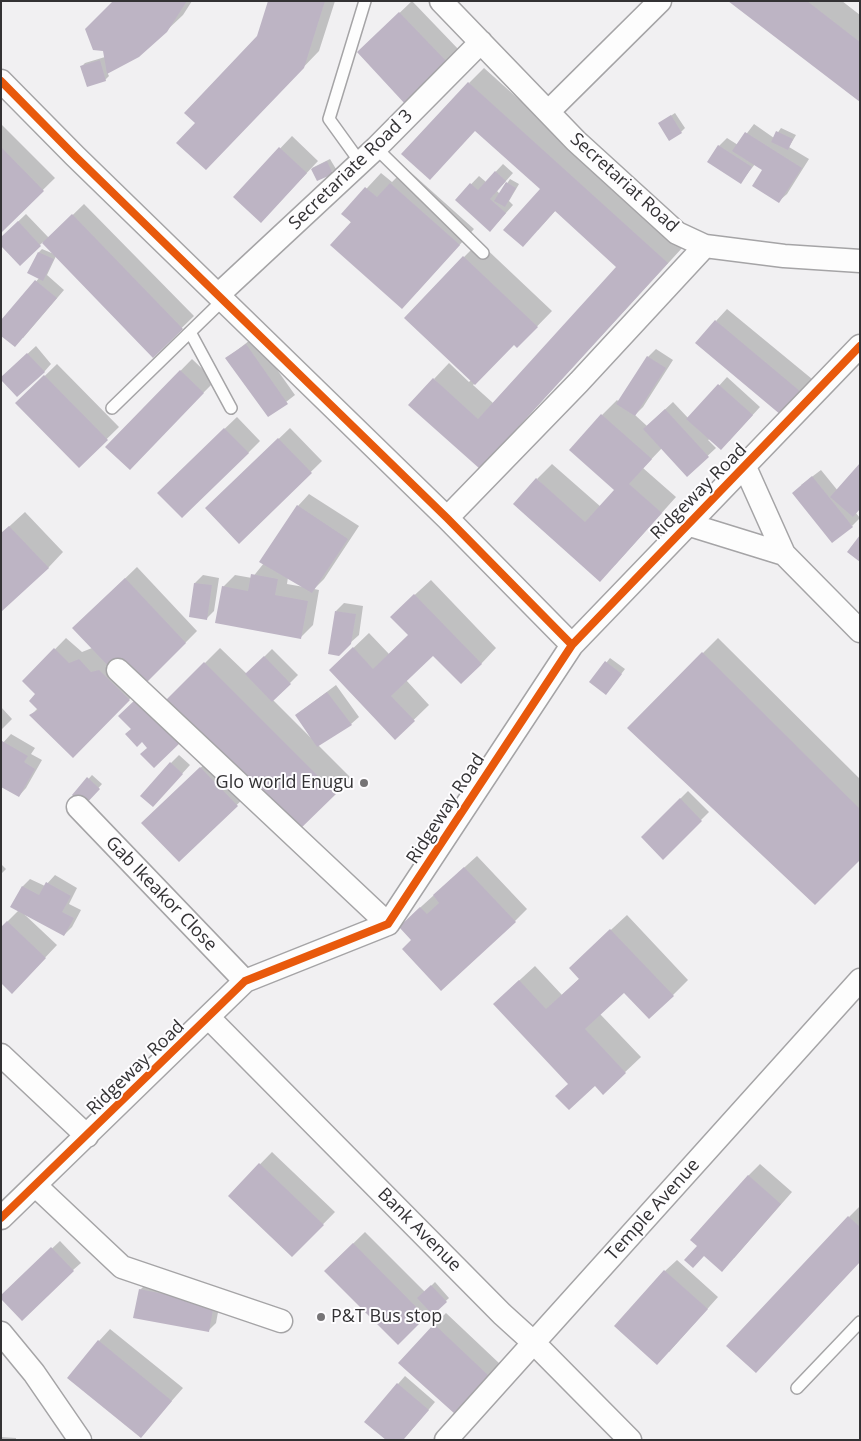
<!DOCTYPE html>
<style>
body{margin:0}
#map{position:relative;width:861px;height:1441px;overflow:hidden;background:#f1f0f2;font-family:"Open Sans",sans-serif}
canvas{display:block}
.frame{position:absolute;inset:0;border:2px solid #333234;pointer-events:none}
</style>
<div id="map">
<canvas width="861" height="1441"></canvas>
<div class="frame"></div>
</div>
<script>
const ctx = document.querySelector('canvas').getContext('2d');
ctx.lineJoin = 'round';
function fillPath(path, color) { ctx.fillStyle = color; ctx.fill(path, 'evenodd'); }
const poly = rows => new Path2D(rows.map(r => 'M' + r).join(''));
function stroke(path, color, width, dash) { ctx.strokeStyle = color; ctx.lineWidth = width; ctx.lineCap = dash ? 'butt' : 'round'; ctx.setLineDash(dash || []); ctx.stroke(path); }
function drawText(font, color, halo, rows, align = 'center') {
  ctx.font = font + ' "Open Sans",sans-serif'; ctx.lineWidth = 4; ctx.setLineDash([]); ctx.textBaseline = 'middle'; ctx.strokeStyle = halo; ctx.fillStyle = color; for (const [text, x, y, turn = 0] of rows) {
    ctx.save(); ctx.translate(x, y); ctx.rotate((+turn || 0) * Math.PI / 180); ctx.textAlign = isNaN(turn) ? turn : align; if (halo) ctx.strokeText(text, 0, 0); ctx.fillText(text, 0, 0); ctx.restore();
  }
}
const shadow = poly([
 [114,1,192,1,183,15,166,31,107,72,109,76,105,80,82,66,85,63,105,57],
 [269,1,335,1,319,51,221,153,197,123,258,37],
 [412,1,460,51,448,63,370,41],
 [730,1,842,1,860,15,860,100],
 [484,68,683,247,495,452,434,379,449,363,469,382,471,380,464,257,479,242,552,311,517,347,514,344,473,385,493,403,618,267,556,210,538,230,541,189,469,83],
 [675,113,685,128,681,132,660,123],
 [1,124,55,178,1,231],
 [754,124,774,138,781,128,796,135,789,147,809,159,787,194,779,201,764,170,755,164,741,182,719,146,727,138,738,145],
 [292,136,318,161,272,210,234,197],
 [330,159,336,169,318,180,312,168],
 [503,164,513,173,497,191,500,194,510,179,519,184,509,201,513,205,498,222,456,200,479,176,486,182],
 [406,168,474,229,417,292,343,214,381,173,392,182],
 [84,204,194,316,153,356,56,256,47,275,64,290,23,338,1,322,40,277,39,252,42,249,54,254,43,242,20,264,1,238,26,214,49,238],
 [727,309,812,379,793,402,716,321],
 [254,337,295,395,268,416,227,358],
 [36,346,51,364,44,372,9,371],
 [656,349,673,360,643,407,635,415,647,426,673,402,689,419,727,377,760,407,729,441,710,439,708,440,716,448,687,475,662,448,643,468,676,497,615,565,537,479,552,464,601,507,616,490,602,415,617,400,619,402,648,357],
 [192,359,215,381,129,468,106,447],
 [57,364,119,427,79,466,17,403],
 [237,417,260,441,248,453,170,481],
 [290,428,322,461,239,542,218,497],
 [821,470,860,518,852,526,801,485],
 [309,494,359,526,324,579,314,589,319,590,313,625,301,637,223,587,235,575,252,578,264,563,298,506],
 [288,577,304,587,287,584],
 [25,512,63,552,48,568,1,534],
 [137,567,197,631,73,756,31,715,38,708,37,694,24,681,66,638,82,652,92,648,85,617],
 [203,575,219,578,214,611,206,619,195,583],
 [431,580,496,648,481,664,434,654,406,680,429,705,395,738,346,655,369,633,389,654,409,635,407,602],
 [344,603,363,606,359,635,350,643,336,611],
 [718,638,860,779,860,859,628,728],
 [220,648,247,674,272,649,298,675,273,700,311,738,296,715,336,685,359,717,351,724,318,745,350,777,297,830,168,700],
 [610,658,625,669,609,690,591,682],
 [1,707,12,719,1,730],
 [11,734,35,748,31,754,42,760,26,788,19,796,1,785,1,745],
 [179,755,190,765,160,798,171,763],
 [213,756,249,793,179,861,154,812],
 [92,775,102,784,84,804,74,795],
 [688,791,709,812,663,858,642,837],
 [477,856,527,909,515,921,412,915],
 [1,864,6,869,1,874],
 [55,875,77,888,69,904,81,910,72,927,64,935,24,914,57,945,24,980,1,928,19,910,23,886,30,879,45,886],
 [627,915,688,980,673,995,624,991,600,1014,641,1057,603,1093,595,1084,570,1083,510,989,535,966,562,995,580,978,586,953],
 [272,1152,335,1212,292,1256,229,1196],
 [760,1164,792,1192,734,1258,698,1246,748,1176],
 [860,1206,860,1261,849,1217],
 [365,1232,425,1292,435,1282,449,1298,433,1313,430,1311,398,1343,325,1271],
 [60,1241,81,1263,73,1270,9,1289],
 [677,1260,718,1297,669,1352,665,1271],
 [148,1282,221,1296,216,1323,208,1331,140,1290],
 [446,1313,500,1364,467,1400,434,1325],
 [110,1329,183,1388,140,1437,99,1341],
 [405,1376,435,1402,403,1440,398,1384],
 [1,1437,16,1438,16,1440,1,1440]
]);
const building = poly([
 [113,1,187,1,167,32,139,57,107,74,103,51,93,50,85,29],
 [268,1,325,1,304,68,206,170,176,143,195,123,184,113,257,36],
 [728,1,807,1,860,42,860,102],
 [399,12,449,64,406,105,357,52],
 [100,60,106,81,87,87,80,66],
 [468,82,668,263,480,469,408,405,433,378,478,419,616,267,555,211,523,247,503,230,540,189,475,131,430,180,401,154],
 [671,115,682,133,669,141,658,123],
 [776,131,793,139,788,150,771,142],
 [745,132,802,168,779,203,752,186,762,170,732,151],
 [718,145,752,167,741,184,707,162],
 [1,147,44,191,1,233],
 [279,147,307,173,261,223,233,197],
 [327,161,333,174,317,181,311,169],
 [495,171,506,181,490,199,506,213,490,232,455,200,470,183,478,190],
 [506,182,516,188,505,207,494,201],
 [390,183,460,245,402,309,330,245,351,222,341,214,365,187,377,197],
 [72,214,183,329,153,358,42,243],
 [18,221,41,246,20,266,1,246,1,237],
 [38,252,54,259,43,281,27,273],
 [463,256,538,327,517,348,514,345,475,385,404,318],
 [35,280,57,298,15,347,1,336,1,320],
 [715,320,801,392,781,415,695,343],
 [246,344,288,404,268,417,225,358],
 [27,353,45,372,17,397,1,380,1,377],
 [647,356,666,368,635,416,616,404],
 [180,370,204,393,130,470,105,447],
 [44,375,108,440,79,468,15,403],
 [718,384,753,415,721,450,686,419],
 [665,409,709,457,687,477,643,429],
 [601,414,652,459,629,484,662,513,600,582,513,504,536,478,585,522,614,490,569,450],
 [224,428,249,453,182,518,157,493],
 [278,438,312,473,239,544,205,508],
 [860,463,860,509,853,517,830,497],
 [812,476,853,527,832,543,792,493],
 [297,505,348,539,312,593,259,562],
 [9,526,49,568,1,612,1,533],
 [860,535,860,562,847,552],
 [251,574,278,579,275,595,308,601,301,639,215,623,222,586,248,591],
 [125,578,186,643,135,694,72,628],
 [194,583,212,585,207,620,189,617],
 [414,594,482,664,461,684,433,656,391,696,415,721,395,740,329,670,353,647,373,669,408,635,390,617],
 [335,611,356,614,351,644,339,656,328,654],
 [54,648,69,663,79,659,91,672,99,670,130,700,73,758,29,715,38,710,29,701,35,694,22,681],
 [702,652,860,809,860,860,815,905,627,728],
 [264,656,291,684,272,702,245,674],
 [605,661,622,674,606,695,589,682],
 [204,662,336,794,297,832,166,700],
 [327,692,352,725,317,747,295,715],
 [136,699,180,743,154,768,140,754,147,748,142,742,137,747,125,734,131,729,118,716],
 [2,741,28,756,24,762,35,769,19,797,1,787],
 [170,762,183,774,153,807,140,796],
 [200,767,238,806,179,862,141,823],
 [87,777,100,789,84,806,72,795],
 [680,798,702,821,663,860,641,837],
 [464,867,516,922,441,991,402,949,411,940,399,927,420,907,427,914,439,903,433,895],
 [46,882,71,896,62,912,74,918,64,936,10,907,22,886,39,895],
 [7,921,46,958,12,994,1,983,1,927],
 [610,929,674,996,649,1019,624,993,585,1029,626,1073,603,1095,595,1086,569,1110,555,1096,568,1084,493,1004,519,980,546,1009,579,979,569,968],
 [259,1163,324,1225,292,1257,228,1196],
 [748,1175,781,1204,722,1272,704,1256,693,1268,684,1260,697,1246,690,1240],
 [848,1216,860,1227,860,1262,756,1373,726,1346],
 [353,1243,426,1317,398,1345,324,1271],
 [51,1247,74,1271,22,1321,1,1299,1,1295],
 [664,1270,708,1309,657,1365,614,1326],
 [431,1285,447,1302,433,1315,417,1298],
 [139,1289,214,1304,209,1332,133,1318],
 [434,1324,489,1376,455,1414,398,1363],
 [98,1340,172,1401,141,1438,67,1378],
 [397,1383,429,1410,403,1440,386,1440,364,1422]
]);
const service = poly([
 [376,148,483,253],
 [360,162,329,119,365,1],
 [190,332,231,408],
 [112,408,223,300],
 [797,1388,860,1322]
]);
const minor = poly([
 [441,1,576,141,677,233,705,246,784,256,860,261],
 [1,81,75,156,447,518,572,645],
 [548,112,660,1],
 [218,295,376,148,481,42],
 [745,467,784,554,860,631],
 [447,518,579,382,705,246],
 [687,524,784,554],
 [118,670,388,924],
 [78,807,245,981],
 [209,1018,502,1314,534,1343,630,1440],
 [1,1055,87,1136],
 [36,1186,122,1267,281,1321],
 [1,1218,245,981,388,924,572,645,860,346],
 [1,1333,34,1373,80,1440],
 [446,1440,860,980]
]);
const cycleway = poly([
 [1,81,75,156,447,518,572,645],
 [1,1218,245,981,388,924,572,645,860,346]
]);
const markers = [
 [364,783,5,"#767476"],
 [321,1317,5,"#767476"]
];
const streetNames = [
 ["Secretariate Road 3",351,170,-44],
 ["Secretariat Road",624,183,42],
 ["Ridgeway Road",699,492,-45],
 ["Ridgeway Road",446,809,-57],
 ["Gab Ikeakor Close",161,894,46],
 ["Ridgeway Road",136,1068,-44],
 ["Temple Avenue",653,1210,-48],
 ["Bank Avenue",419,1230,45]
];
const poiNames = [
 ["Glo world Enugu",354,783],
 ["P&T Bus stop",331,1317,"left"]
];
fillPath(shadow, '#0003');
fillPath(building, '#bdb4c4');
stroke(service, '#a5a4a6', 14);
stroke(minor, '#a5a4a6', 25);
stroke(service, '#fdfdfd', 11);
stroke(minor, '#fdfdfd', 22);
stroke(cycleway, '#e8590c', 8);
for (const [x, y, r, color] of markers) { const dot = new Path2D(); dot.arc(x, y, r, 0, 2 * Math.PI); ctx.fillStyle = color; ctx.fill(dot); stroke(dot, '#fefdff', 2); }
drawText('18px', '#333234', '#fefdff', streetNames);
drawText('18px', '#333234', '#fefdff', poiNames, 'right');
</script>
